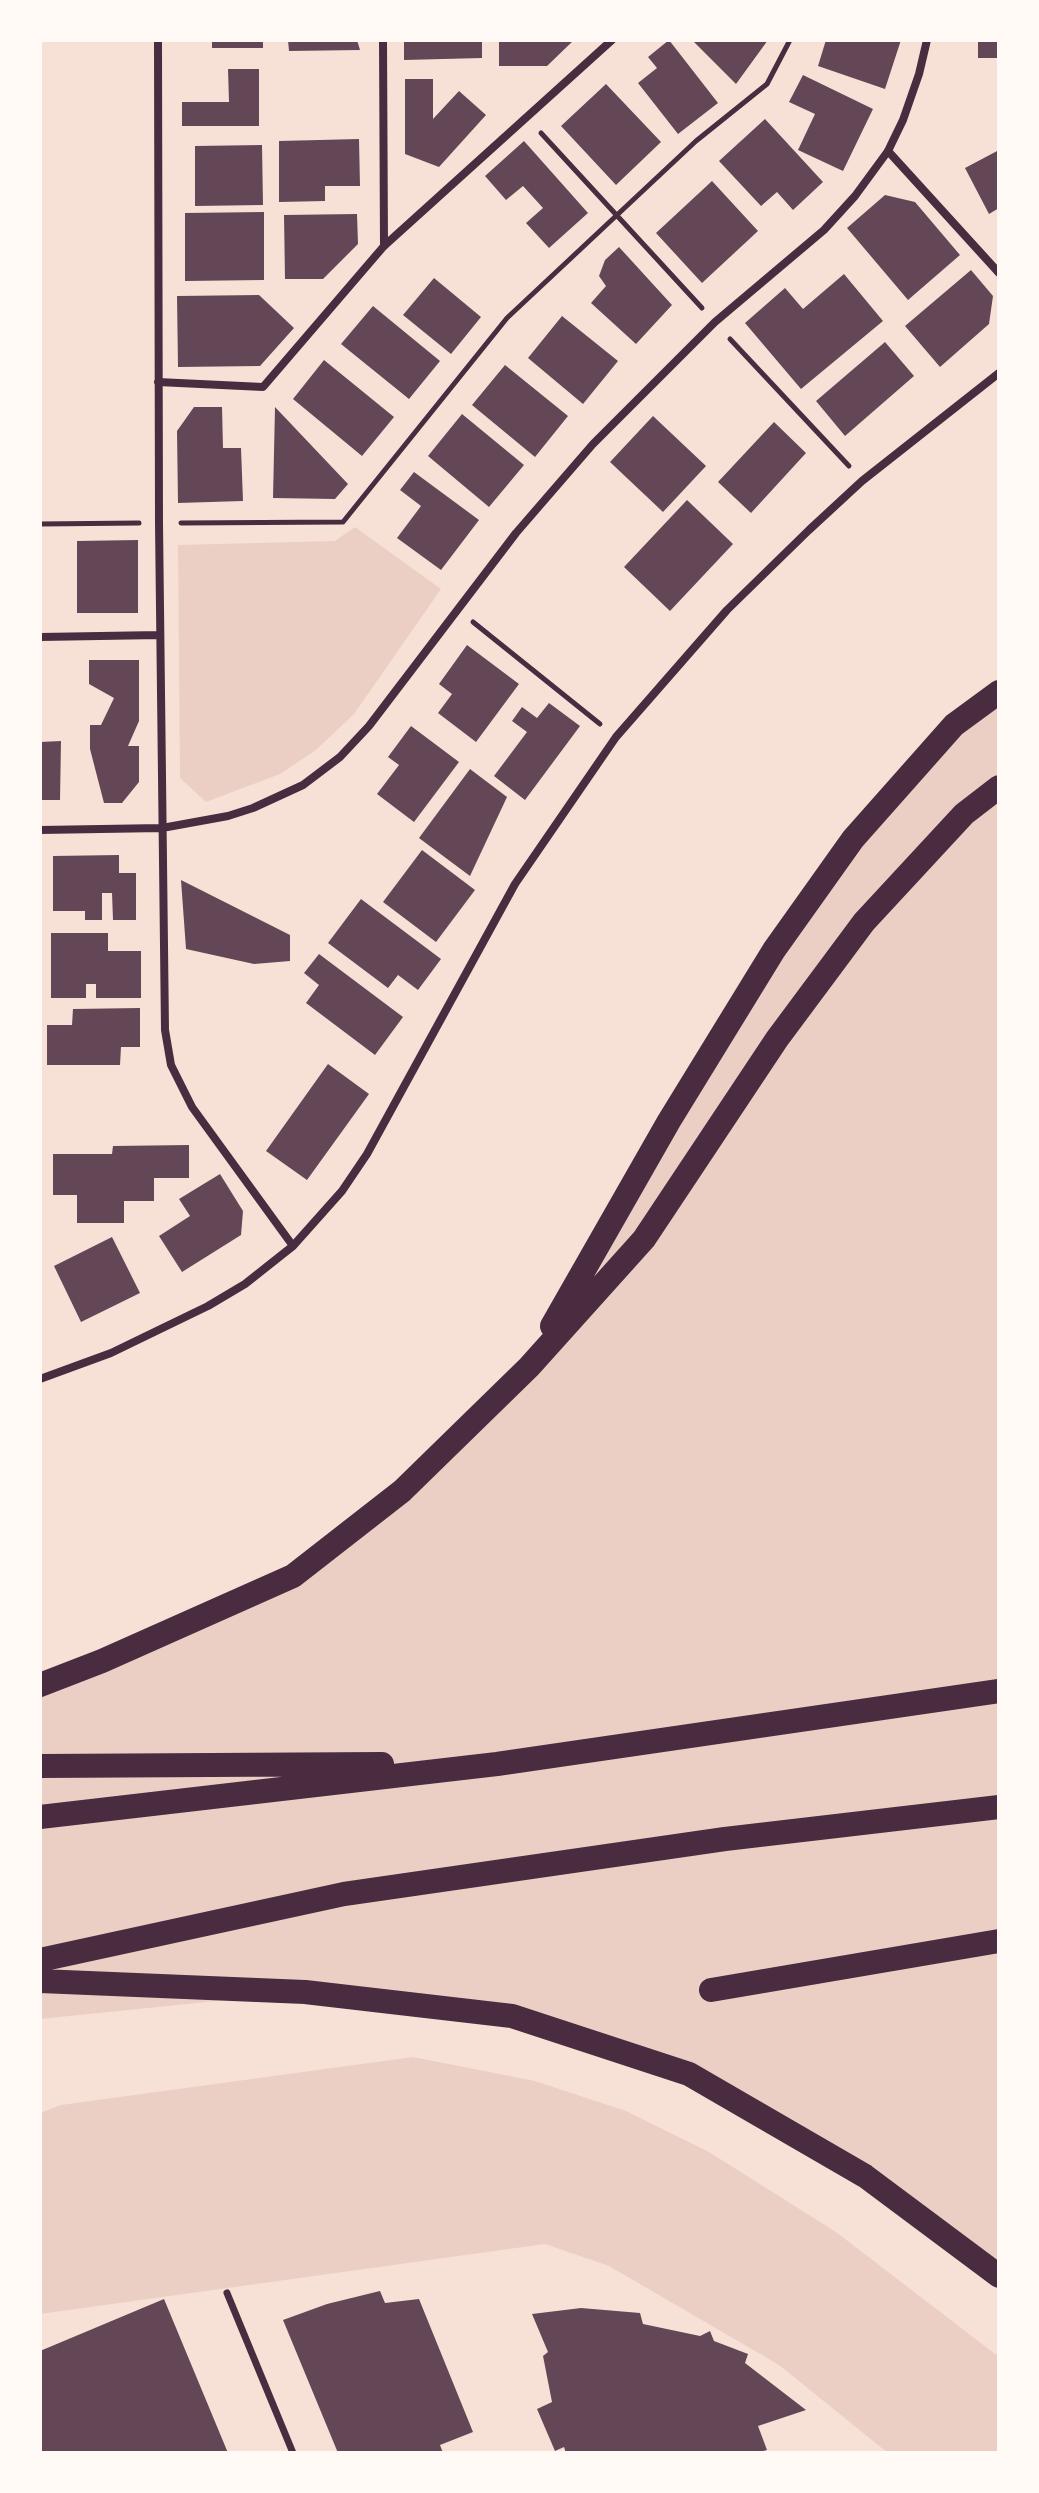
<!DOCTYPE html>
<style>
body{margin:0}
#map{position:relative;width:1039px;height:2493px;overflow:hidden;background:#f7e1d7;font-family:Overpass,sans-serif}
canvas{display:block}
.frame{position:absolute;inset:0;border:42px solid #fffaf5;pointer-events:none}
</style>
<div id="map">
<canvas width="1039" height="2493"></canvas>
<div class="frame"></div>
</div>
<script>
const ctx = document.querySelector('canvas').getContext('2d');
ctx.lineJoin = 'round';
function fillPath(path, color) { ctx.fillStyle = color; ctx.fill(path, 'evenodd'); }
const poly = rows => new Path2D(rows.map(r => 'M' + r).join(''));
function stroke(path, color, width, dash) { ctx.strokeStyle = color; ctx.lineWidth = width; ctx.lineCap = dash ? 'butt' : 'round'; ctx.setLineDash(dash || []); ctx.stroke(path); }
const green = poly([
 [355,527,441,589,354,714,316,750,280,774,206,802,180,778,178,545,335,541],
 [999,692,999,2277,689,2074,512,2016,305,1992,40,2019,40,1683,294,1576,529,1367,853,839],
 [413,2057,535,2081,626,2111,709,2152,836,2232,999,2357,999,2453,888,2453,779,2365,609,2266,545,2244,40,2314,40,2113,61,2105]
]);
const building = poly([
 [212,40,263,40,263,48,212,48],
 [288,40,357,40,360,50,289,51],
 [404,40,482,40,482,58,404,60],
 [499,40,574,40,547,66,499,66],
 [669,40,718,103,678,134,638,83,657,68,648,57],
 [692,40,768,40,736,84],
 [826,40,901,40,885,89,818,66],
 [978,40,999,40,999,58,978,58],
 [228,69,259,69,259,126,182,126,182,102,229,102],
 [803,75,873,109,843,171,798,150,815,114,789,102],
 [405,79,433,79,433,119,459,91,486,115,439,167,405,154],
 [606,84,661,142,616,185,561,126],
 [765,119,823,182,793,210,777,192,761,206,719,161],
 [359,139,360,186,325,186,325,201,279,202,279,141],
 [524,141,588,213,549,248,526,223,543,208,523,186,506,200,485,176],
 [262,145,263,205,195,206,195,146],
 [999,150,999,208,989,214,965,168],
 [712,181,758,231,702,283,656,233],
 [885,195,915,202,960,255,908,300,847,228],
 [264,212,264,280,185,281,185,213],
 [357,214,358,244,323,279,285,279,284,215],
 [619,247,672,305,636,344,591,303,606,286,599,276,605,260],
 [971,270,993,296,989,324,940,367,905,326],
 [844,274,883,321,801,389,745,323,785,288,803,309],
 [434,278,481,317,451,354,403,315],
 [259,295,294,328,260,366,178,367,177,296],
 [373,306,440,361,409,399,341,344],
 [562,316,618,361,583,404,528,358],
 [885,342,914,376,845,436,816,401],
 [324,360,394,417,362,456,293,399],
 [505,365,568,416,535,457,472,405],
 [194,407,222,407,223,448,241,448,243,501,178,503,177,431],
 [275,407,348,484,335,499,273,498],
 [462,414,524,465,489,507,428,456],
 [653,416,706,466,663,512,610,462],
 [774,422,806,453,751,513,718,482],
 [414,472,479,520,441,570,397,538,421,506,400,490],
 [687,500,733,544,670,611,624,567],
 [138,540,138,613,77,613,77,541],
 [467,645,519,684,476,742,438,713,452,694,439,684],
 [89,660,139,660,139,721,128,746,139,746,139,782,122,803,104,803,90,749,90,725,101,725,114,698,89,684],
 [549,703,580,726,525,800,494,776,527,732,512,721,522,707,537,718],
 [411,726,459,762,414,822,377,794,399,765,388,757],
 [61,741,60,800,40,800,40,742],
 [470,769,507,797,470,876,419,838],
 [422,850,475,890,436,942,383,902],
 [119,855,119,873,136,873,136,920,113,920,112,893,102,893,102,920,85,920,85,911,53,911,53,856],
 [181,880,290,935,290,961,254,964,186,949],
 [361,899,441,959,418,990,398,975,388,988,328,943],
 [51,933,108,933,108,951,141,951,141,998,96,998,96,984,86,984,86,998,51,998],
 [319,954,403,1017,375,1055,306,1003,319,985,304,973],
 [140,1008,140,1047,121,1047,120,1065,47,1065,47,1025,72,1025,73,1009],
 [328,1064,369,1094,307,1180,266,1151],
 [189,1145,189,1178,154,1178,154,1201,124,1201,124,1223,77,1223,77,1195,53,1195,53,1154,112,1154,113,1146],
 [220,1174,243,1211,241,1235,182,1272,159,1236,190,1216,179,1199],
 [112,1237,140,1293,81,1322,54,1266],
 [380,2291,385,2303,419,2299,473,2432,440,2445,443,2453,338,2453,283,2320,327,2304],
 [164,2299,228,2453,40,2453,40,2351],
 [581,2308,640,2313,643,2324,700,2336,710,2331,714,2341,748,2354,745,2363,806,2410,758,2426,767,2450,756,2453,566,2453,564,2447,555,2451,537,2409,552,2402,543,2356,548,2352,532,2314]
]);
const path = poly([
 [541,133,702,308],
 [730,339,849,466],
 [181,523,343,522,507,318,696,141,767,84,790,40],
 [40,524,139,523],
 [473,622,600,724]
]);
const pedestrian = poly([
 [227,2293,293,2453]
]);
const minor = poly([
 [158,40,159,523,165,1030,171,1065,192,1107,293,1246],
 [383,40,384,246],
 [888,151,999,273],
 [158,382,263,387,384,246,612,40],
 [40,637,160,635],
 [40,830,162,828,228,816,253,808,303,785,340,757,369,726,516,533,593,444,715,322,824,230,855,196,888,151,903,120,919,74,927,40],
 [40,1379,111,1353,208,1306,245,1284,293,1246,342,1191,367,1154,515,884,616,737,727,610,809,530,862,481,999,373]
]);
const motorway = poly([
 [552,1326,669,1121,774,950,853,839,954,725,999,692],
 [40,1685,102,1661,293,1576,402,1491,529,1367,644,1239,777,1039,864,922,964,814,999,787],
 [40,1766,382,1764],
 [40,1817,497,1764,999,1691],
 [40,1960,344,1894,725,1839,999,1807],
 [40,1981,305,1992,512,2016,689,2074,865,2176,999,2276],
 [711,1990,999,1941]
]);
fillPath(green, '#ebcfc5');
fillPath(building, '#644757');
stroke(path, '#4a2c40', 5);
stroke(pedestrian, '#4a2c40', 7);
stroke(minor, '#4a2c40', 8);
stroke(motorway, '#4a2c40', 24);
</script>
